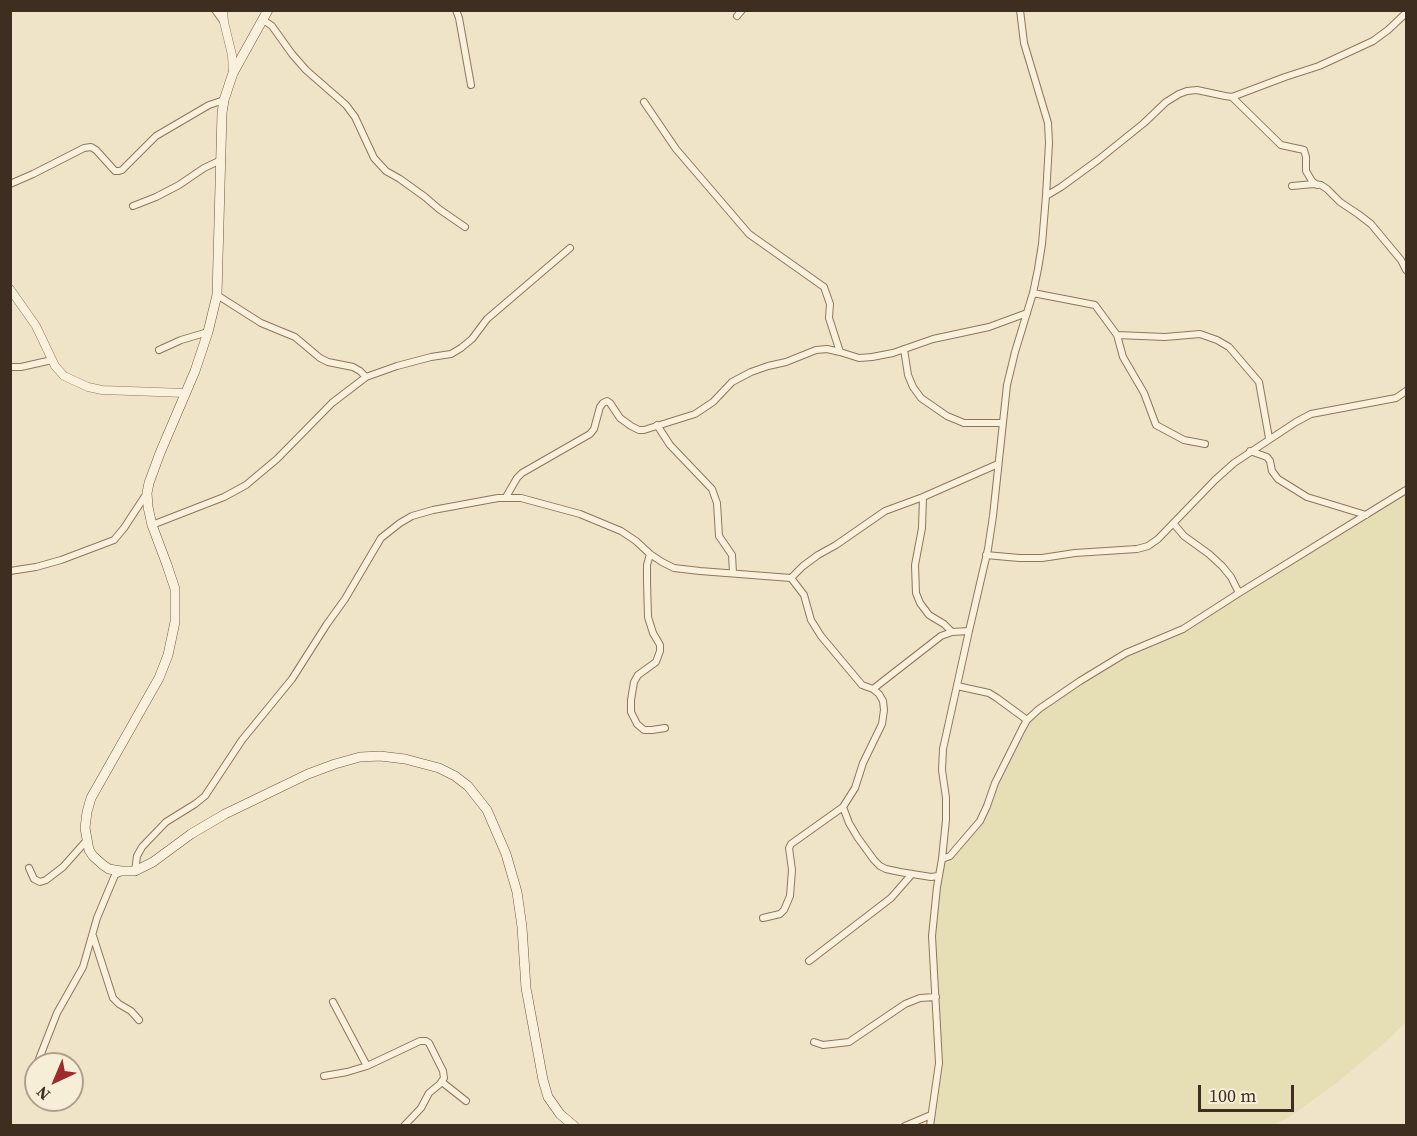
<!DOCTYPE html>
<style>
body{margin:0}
#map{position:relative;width:1417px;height:1136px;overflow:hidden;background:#f0e4c8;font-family:"Source Serif 4",serif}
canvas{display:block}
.frame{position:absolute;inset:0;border:12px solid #3d2e20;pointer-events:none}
.north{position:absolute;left:24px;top:1052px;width:60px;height:60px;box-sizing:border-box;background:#f7eed8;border:2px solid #ada18e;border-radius:50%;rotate:224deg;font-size:16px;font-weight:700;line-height:24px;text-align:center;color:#3d2e20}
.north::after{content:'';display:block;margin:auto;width:21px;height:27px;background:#9e2a2b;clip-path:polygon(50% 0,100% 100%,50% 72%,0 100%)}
.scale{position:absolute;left:1198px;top:1085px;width:96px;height:27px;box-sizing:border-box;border:3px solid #3d2e20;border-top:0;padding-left:8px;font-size:18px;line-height:21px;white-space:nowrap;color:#3d2e20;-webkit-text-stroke:4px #f7eed8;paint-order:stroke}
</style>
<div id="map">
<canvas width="1417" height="1136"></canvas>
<div class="frame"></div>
<div class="north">N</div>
<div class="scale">100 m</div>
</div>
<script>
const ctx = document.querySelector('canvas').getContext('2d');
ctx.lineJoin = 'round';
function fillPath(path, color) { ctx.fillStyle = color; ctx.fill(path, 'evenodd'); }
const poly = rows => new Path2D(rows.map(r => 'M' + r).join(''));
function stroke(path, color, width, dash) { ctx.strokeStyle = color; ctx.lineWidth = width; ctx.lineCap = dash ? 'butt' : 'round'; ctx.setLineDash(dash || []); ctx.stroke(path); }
const farmland = poly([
 [1406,490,1406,1022,1384,1043,1338,1082,1288,1118,1273,1125,931,1126,940,1069,934,937,943,861,972,835,1028,720,1067,689,1131,651,1183,629]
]);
const minor = poly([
 [215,10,223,21],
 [456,10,459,18,471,85],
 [737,16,742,10],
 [262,19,272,26,292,54,306,70,346,105,355,117,374,158,386,171,400,179,425,197,439,209,465,227],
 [1232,97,1281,145,1304,150,1306,157,1306,171,1312,181,1317,185],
 [644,102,676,149,749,234,824,287,830,304,829,318,840,352],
 [10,184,33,174,84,148,91,147,96,150,115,171,119,171,122,170,156,136,209,105,224,100],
 [1292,186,1314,184,1321,185,1327,189,1340,202,1358,214,1371,224,1401,260,1406,270],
 [1046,196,1061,187,1098,160,1144,123,1166,102,1179,94,1187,91,1197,90,1225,96,1232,97,1240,94,1285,77,1319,66,1373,41,1388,30,1406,13],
 [133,206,156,197,179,185,204,168,221,160],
 [1033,293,1095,305,1117,335,1123,357,1144,393,1156,425,1184,440,1205,444],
 [217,295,261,323,295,337,320,358,328,362,353,367,360,371,366,377,397,366,431,357,451,354,461,348,472,339,487,319,570,248],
 [1117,335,1165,337,1200,334,1217,340,1229,347,1259,382,1269,438],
 [904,349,908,375,913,387,921,398,947,416,964,423,1002,423],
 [159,350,181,340,208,332],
 [10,367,21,367,52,360],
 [657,425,670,445,712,489,717,503,719,536,732,555,733,573],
 [1250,451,1267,457,1270,461,1272,471,1278,479,1307,497,1366,515],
 [506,497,517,478,522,473,590,434,594,429,600,407,603,403,607,401,610,403,620,418,631,426,639,430,644,430,695,414,713,402,732,382,751,372,768,366,786,362,816,350,827,349,840,352,859,358,872,357,893,353,933,339,989,327,1027,313],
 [923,497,922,528,915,565,916,593,920,603,929,615,944,624,952,632],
 [1174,524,1184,536,1209,554,1222,566,1231,577,1239,593],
 [152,525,224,497,246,485,277,459,332,403,366,377],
 [650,554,647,565,647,581,648,617,653,633,660,645,660,651,656,662,638,675,634,682,631,700,631,712,637,724,644,730,652,730,665,728],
 [986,555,1019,558,1042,558,1075,553,1137,549,1148,546,1158,539,1215,480,1234,463,1296,422,1311,414,1396,398,1406,391],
 [10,571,36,567,61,560,114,540,124,528,147,493],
 [791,578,803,566,818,555,836,545,885,511,923,497,998,464],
 [957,686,989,693,997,698,1027,720],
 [843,807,849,823,858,838,874,860,880,866,886,869,900,872,931,877,938,876],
 [942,859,950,856,980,821,987,806,995,783,1022,729,1027,720,1039,709,1080,681,1126,653,1183,629,1239,593,1406,490],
 [29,868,34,879,40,882,46,880,63,867,87,840],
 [135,871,137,856,142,847,166,822,195,804,205,796,242,740,292,679,327,624,345,599,381,538,400,523,412,516,433,510,498,498,521,498,580,514,621,531,636,541,650,554,662,562,674,568,700,571,791,578,804,595,811,620,821,636,862,685,873,689,941,636,952,632,969,631,988,549,993,516,1007,385,1015,352,1033,293,1038,269,1042,244,1046,196,1049,143,1048,123,1024,43,1020,10],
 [763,918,780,914,784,910,790,896,792,870,789,848,791,844,843,807,855,788,863,763,882,724,884,710,883,701,879,694,873,689],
 [93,936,113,998,119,1004,131,1011,139,1020],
 [809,961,891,898,912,874],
 [333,1002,367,1066],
 [814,1042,823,1045,849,1042,905,1004,920,998,936,997],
 [37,1064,57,1013,83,967,97,918,115,875,121,872],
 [324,1076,347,1072,367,1066,420,1041,426,1041,429,1043,443,1071,444,1078,440,1084,429,1093,421,1108,404,1126],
 [442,1082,466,1101],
 [905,1126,931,1115],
 [930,1126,939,1063,932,936,937,887,942,859,946,820,946,798,942,770,943,749,969,631]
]);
const tertiary = poly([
 [223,10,224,22,232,55,233,73],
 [10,289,36,326,55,366,64,376,88,387,102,390,185,393]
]);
const secondary = poly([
 [268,10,233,73,224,100,222,113,217,295,208,332,195,371,160,453,149,483,147,493,148,507,152,525,167,565,175,589,175,622,168,655,159,678,91,798,87,812,85,828,89,850,93,856,103,865,109,869,121,871,135,871,153,862,191,834,225,814,308,774,335,764,360,757,380,756,405,759,439,768,455,776,468,786,487,810,506,854,517,892,522,927,526,988,543,1080,548,1097,560,1114,574,1126]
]);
fillPath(farmland, '#e6deb5');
stroke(minor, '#8d765c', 8);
stroke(tertiary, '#8d765c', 9);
stroke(secondary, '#6f573f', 10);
stroke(minor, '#faf1dc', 6);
stroke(tertiary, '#faf1dc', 8);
stroke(secondary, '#faf1dc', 9);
</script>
